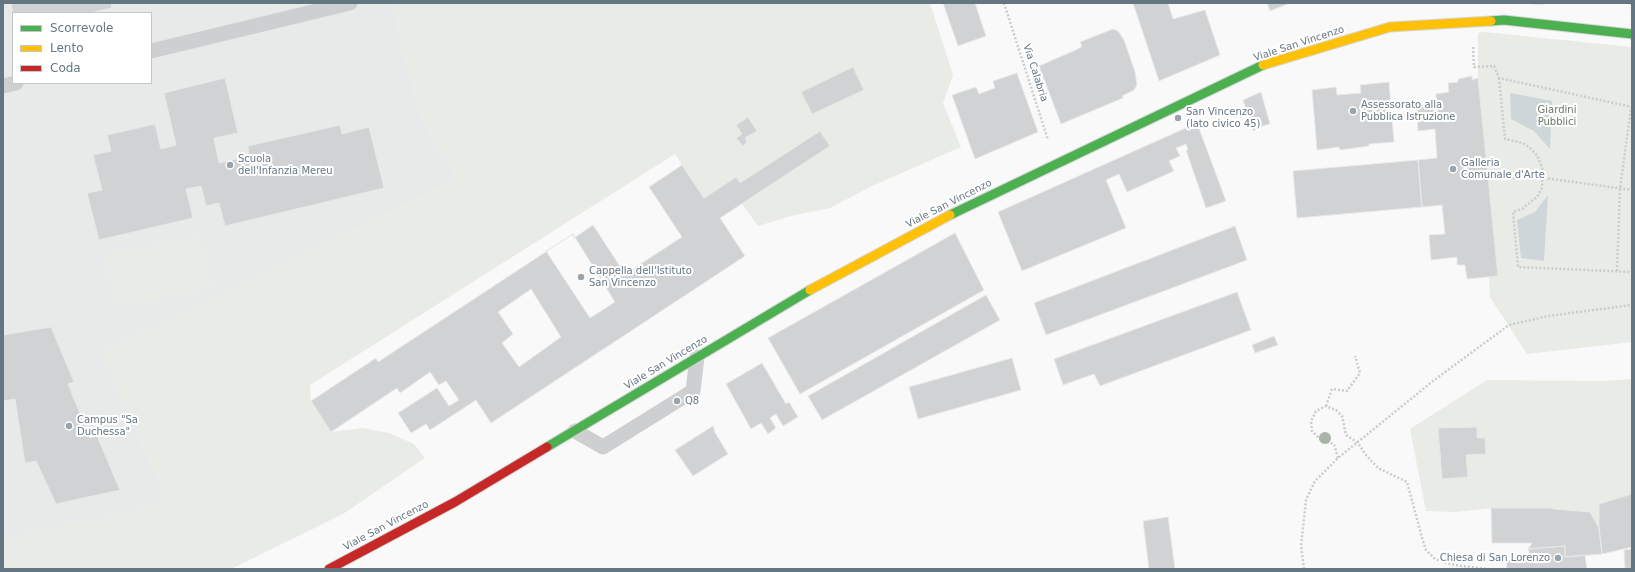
<!DOCTYPE html>
<style>
body{margin:0}
#map{position:relative;width:1635px;height:572px;overflow:hidden;background:#f9f9f9;font-family:"DejaVu Sans",sans-serif}
canvas{display:block}
.frame{position:absolute;inset:0;border:4px solid #657683;pointer-events:none}
.legend{position:absolute;left:12px;top:12px;width:140px;height:72px;box-sizing:border-box;background:#fff;border:1px solid #c1c8cd;margin:0;padding:5px 7px;list-style:none;font-size:12px;color:#657683}
.legend li{display:flex;align-items:center;gap:8px;height:20px}
.legend b{width:20px;border:1px solid #c1c8cd}
</style>
<div id="map">
<canvas width="1635" height="572"></canvas>
<div class="frame"></div>
<ul class="legend">
<li><b style="height:5px;background:#4caf50"></b>Scorrevole</li>
<li><b style="height:5px;background:#ffc107"></b>Lento</li>
<li><b style="height:5px;background:#c62828"></b>Coda</li>
</ul>
</div>
<script>
const ctx = document.querySelector('canvas').getContext('2d');
ctx.lineJoin = 'round';
function fillPath(path, color) { ctx.fillStyle = color; ctx.fill(path, 'evenodd'); }
const poly = rows => new Path2D(rows.map(r => 'M' + r).join(''));
function stroke(path, color, width, dash) { ctx.strokeStyle = color; ctx.lineWidth = width; ctx.lineCap = dash ? 'butt' : 'round'; ctx.setLineDash(dash || []); ctx.stroke(path); }
function drawText(font, color, halo, rows, align = 'center') {
  ctx.font = font + ' "DejaVu Sans",sans-serif'; ctx.lineWidth = 4; ctx.setLineDash([]); ctx.textBaseline = 'middle'; ctx.strokeStyle = halo; ctx.fillStyle = color; for (const [text, x, y, turn = 0] of rows) {
    ctx.save(); ctx.translate(x, y); ctx.rotate((+turn || 0) * Math.PI / 180); ctx.textAlign = isNaN(turn) ? turn : align; if (halo) ctx.strokeText(text, 0, 0); ctx.fillText(text, 0, 0); ctx.restore();
  }
}
const built = poly([
 [3,3,392,3,419,112,457,180,102,353,198,569,3,569],
 [13,13,151,13,151,83,13,83]
]);
const green = poly([
 [392,3,930,3,953,75,943,103,961,147,872,186,830,208,791,216,758,226,742,204,829,146,820,131,740,183,735,177,704,198,675,154,310,385,311,401,331,432,363,428,389,433,414,444,425,458,343,514,231,569,8,569,10,537,146,508,167,499,101,353,457,180,419,112],
 [1484,32,1632,47,1632,342,1527,354,1490,297,1478,78,1478,33],
 [201,235,212,288,116,308,105,255],
 [1632,379,1632,494,1599,528,1595,522,1553,509,1553,508,1491,508,1456,512,1426,511,1410,429,1487,380,1602,381]
]);
const water = poly([
 [1510,93,1552,101,1550,149,1534,131,1511,119],
 [1548,195,1544,261,1521,258,1517,220,1535,212]
]);
const building = poly([
 [11,3,111,3,112,8,89,13,13,13,11,3],
 [943,3,975,3,986,36,958,46,943,3],
 [1133,3,1168,3,1173,19,1205,10,1220,55,1159,81,1133,3],
 [1267,3,1290,3,1270,11,1267,3],
 [1526,3,1543,3,1543,5,1526,3],
 [1113,29,1118,31,1124,40,1135,72,1137,85,1134,90,1122,96,1123,98,1061,124,1039,66,1078,49,1082,46,1080,42,1113,29],
 [853,67,864,90,812,114,801,92,853,67],
 [1017,73,1038,132,975,159,952,95,976,87,979,94,995,88,993,81,1017,73],
 [1472,76,1472,80,1478,78,1498,276,1467,279,1465,265,1457,265,1457,257,1431,260,1429,235,1445,234,1442,205,1422,207,1418,160,1437,158,1435,129,1418,131,1416,107,1436,105,1436,94,1449,92,1448,83,1458,82,1458,79,1472,76],
 [225,78,238,133,214,138,219,163,249,156,248,146,340,125,342,134,369,127,384,188,225,226,219,203,206,206,201,186,186,189,193,218,99,240,87,193,102,190,93,155,111,151,107,135,155,124,161,149,176,145,164,93,225,78],
 [1389,82,1394,142,1369,144,1369,146,1340,150,1339,147,1317,150,1312,90,1336,87,1337,95,1361,93,1360,85,1389,82],
 [1261,92,1270,124,1262,126,1253,131,1243,100,1261,92],
 [748,117,757,131,745,138,747,142,743,146,736,138,742,134,736,125,748,117],
 [1197,123,1226,201,1206,208,1186,150,1188,150,1186,144,1176,148,1180,156,1169,161,1174,171,1127,192,1119,174,1106,180,1126,228,1022,271,998,212,1197,123],
 [820,131,830,146,720,218,745,256,491,423,476,400,430,430,426,424,411,433,398,413,437,388,449,406,459,400,446,381,439,385,430,372,400,393,397,388,331,432,311,401,376,358,378,362,573,234,574,238,593,225,625,274,682,237,649,187,682,165,704,198,736,177,740,183,820,131],
 [531,289,561,337,519,367,502,343,513,334,498,312,531,289],
 [1418,160,1422,207,1297,218,1293,171,1418,160],
 [1235,226,1247,260,1046,335,1034,303,1235,226],
 [955,233,984,290,800,394,768,338,955,233],
 [573,234,615,302,590,318,546,251,573,234],
 [1237,292,1251,330,1100,386,1094,374,1063,385,1054,359,1237,292],
 [986,295,1000,320,822,420,808,396,986,295],
 [51,327,74,382,68,384,90,438,97,436,120,490,56,504,36,461,25,463,15,399,3,401,3,335,51,327],
 [1274,336,1278,345,1255,353,1252,345,1274,336],
 [1012,358,1021,390,918,419,909,387,1012,358],
 [762,363,786,404,789,402,798,417,783,426,776,414,770,418,776,428,768,434,761,423,751,429,726,384,762,363],
 [713,426,715,431,714,431,728,454,693,476,675,450,713,426],
 [1477,427,1477,438,1485,438,1486,454,1466,455,1468,477,1442,479,1438,428,1477,427],
 [1632,494,1632,547,1602,554,1599,528,1599,504,1632,494],
 [1491,508,1553,508,1553,509,1590,512,1599,528,1602,554,1565,557,1565,546,1528,549,1532,543,1492,543,1491,508],
 [1168,517,1175,569,1149,569,1143,521,1168,517],
 [1565,546,1565,557,1585,555,1587,569,1507,569,1506,560,1532,559,1528,549,1565,546],
 [1632,549,1632,569,1625,569,1624,550,1632,549]
]);
const path = poly([
 [1004,3,1048,140],
 [1631,3,1632,9],
 [1473,47,1474,67,1494,66,1499,78,1632,107],
 [1499,78,1505,139,1523,143,1530,148,1537,155,1543,170,1542,188,1537,197,1522,209,1513,212,1518,267,1632,272],
 [1488,178,1544,178,1632,190],
 [1617,271,1620,189,1631,107],
 [1326,406,1332,389,1347,391,1360,373,1355,356],
 [1338,458,1334,444,1321,440,1312,431,1311,421,1316,411,1326,406,1336,410,1342,416,1346,435,1358,443,1365,454,1378,468,1407,482,1423,541,1426,550,1435,559,1454,565,1487,569],
 [1304,569,1301,546,1306,500,1315,481,1338,458,1433,381,1509,325,1548,316,1632,305]
]);
const lane = poly([
 [151,51,350,3],
 [3,86,16,83],
 [575,431,603,447,693,391,697,357]
]);
const fast = poly([
 [1491,21,1504,20,1632,34],
 [950,215,1263,65],
 [547,447,810,290]
]);
const slow = poly([
 [1263,65,1390,27,1491,21],
 [810,290,950,215]
]);
const jam = poly([
 [329,569,455,502,547,447]
]);
const trees = [
 [1325,438]
];
const markers = [
 [1353,111,4,"#99a4ac"],
 [1178,118,4,"#99a4ac"],
 [230,165,4,"#99a4ac"],
 [1453,169,4,"#99a4ac"],
 [581,277,4,"#99a4ac"],
 [677,401,4,"#99a4ac"],
 [69,426,4,"#99a4ac"],
 [1558,558,4,"#99a4ac"]
];
const streetNames = [
 ["Viale San Vincenzo",1299,44,-18],
 ["Via Calabria",1035,73,72],
 ["Viale San Vincenzo",949,204,-27],
 ["Viale San Vincenzo",666,363,-31],
 ["Viale San Vincenzo",386,526,-28]
];
const poiNames = [
 ["Assessorato alla",1361,105],
 ["Pubblica Istruzione",1361,117],
 ["San Vincenzo",1186,112],
 ["(lato civico 45)",1186,124],
 ["Scuola",238,159],
 ["dell'Infanzia Mereu",238,171],
 ["Galleria",1461,163],
 ["Comunale d'Arte",1461,175],
 ["Cappella dell'Istituto",589,271],
 ["San Vincenzo",589,283],
 ["Q8",685,401],
 ["Campus \"Sa",77,420],
 ["Duchessa\"",77,432],
 ["Chiesa di San Lorenzo",1550,558,"right"]
];
const parkNames = [
 ["Giardini",1557,110],
 ["Pubblici",1557,122]
];
fillPath(built, '#e8e9e9');
fillPath(green, '#e8ebe6');
fillPath(water, '#ced6d9');
fillPath(building, '#d0d2d3');
stroke(building, '#e8e8e8', 1);
stroke(fast, '#d5d6d7', 11);
stroke(slow, '#d5d6d7', 11);
stroke(jam, '#d5d6d7', 11);
stroke(path, '#cbcccd', 2.5, [2, 2]);
stroke(lane, '#cecfd0', 15);
stroke(fast, '#4caf50', 9);
stroke(slow, '#ffc107', 9);
stroke(jam, '#c62828', 9);
ctx.fillStyle = '#a9b3a7';
for (const [x, y] of trees) { ctx.beginPath(); ctx.arc(x, y, 6, 0, 2 * Math.PI); ctx.fill(); }
for (const [x, y, r, color] of markers) { const dot = new Path2D(); dot.arc(x, y, r, 0, 2 * Math.PI); ctx.fillStyle = color; ctx.fill(dot); stroke(dot, '#fff', 1.5); }
drawText('10px', '#657683', '#fff', streetNames);
drawText('10px', '#657683', '#fff', poiNames, 'left');
drawText('10px', '#687a64', '#fff', parkNames);
</script>
